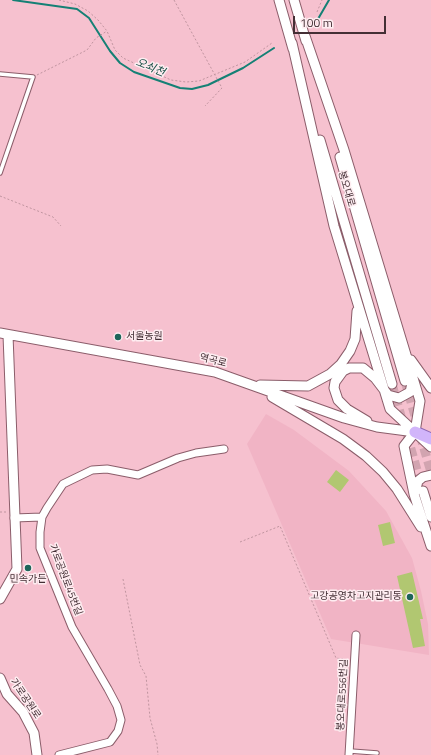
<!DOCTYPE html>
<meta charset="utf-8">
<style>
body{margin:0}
#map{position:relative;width:431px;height:755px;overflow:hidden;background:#f6c1cf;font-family:"Titillium Web",sans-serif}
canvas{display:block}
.scale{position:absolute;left:293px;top:16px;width:93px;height:18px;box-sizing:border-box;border:2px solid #442f35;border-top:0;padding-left:5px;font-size:12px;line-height:14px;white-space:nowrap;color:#442f35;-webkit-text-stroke:3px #feedf1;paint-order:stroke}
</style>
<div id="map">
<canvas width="431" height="755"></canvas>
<div class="scale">100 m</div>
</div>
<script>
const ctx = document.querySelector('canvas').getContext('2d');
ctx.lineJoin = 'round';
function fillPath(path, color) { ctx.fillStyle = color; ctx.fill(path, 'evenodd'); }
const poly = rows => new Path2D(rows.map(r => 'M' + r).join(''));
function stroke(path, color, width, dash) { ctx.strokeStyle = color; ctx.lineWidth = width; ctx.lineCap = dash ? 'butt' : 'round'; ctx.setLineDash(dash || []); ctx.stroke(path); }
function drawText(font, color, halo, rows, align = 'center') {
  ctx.font = font + ' "Titillium Web","Noto Sans KR",sans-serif'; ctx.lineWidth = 3; ctx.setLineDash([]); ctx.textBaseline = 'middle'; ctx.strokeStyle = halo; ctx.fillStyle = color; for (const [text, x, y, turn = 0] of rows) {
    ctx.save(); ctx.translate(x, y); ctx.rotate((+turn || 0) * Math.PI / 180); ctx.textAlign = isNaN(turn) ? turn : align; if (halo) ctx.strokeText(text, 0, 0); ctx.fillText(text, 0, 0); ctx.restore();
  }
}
const built = poly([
 [266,414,294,430,349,471,386,511,412,558,421,591,428,624,429,655,331,639,247,444]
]);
const stream = poly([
 [13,0,77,9,89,18,110,51,120,63,134,72,180,88,192,89,208,85,243,68,274,48],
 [318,19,329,0]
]);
const building = poly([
 [336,470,349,480,340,492,327,482],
 [390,522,395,543,383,546,378,525],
 [412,572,423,619,420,619,425,646,413,648,397,576]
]);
const tertiaryTunnel = poly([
 [405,381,417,423],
 [392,384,403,423],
 [407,435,423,491],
 [420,435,431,472]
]);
const path = poly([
 [59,0,75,4,88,11,98,20,107,31,115,50,123,58,171,80,186,82,199,81,245,62,272,43],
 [174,0,222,88,205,106],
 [317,12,322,0],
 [37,75,87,50,96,38,107,31],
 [0,196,53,217,61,226],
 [0,512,7,512],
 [240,542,280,526,336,658,348,660],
 [123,579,140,665,146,676,150,718,157,744,158,755]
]);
const service = poly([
 [0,74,33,77,0,173],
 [350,751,377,753]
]);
const minor = poly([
 [14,518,42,517],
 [59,755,110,742,118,731,121,720,117,706,108,689,72,627,40,548,40,532,42,517,47,508,63,484,92,470,107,469,138,475,178,458,196,453,224,449],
 [349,755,356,635]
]);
const tertiary = poly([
 [279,0,293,49],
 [294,0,306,41],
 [305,36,344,150,420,401,415,432,404,446,414,494,431,546],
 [292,43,334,226,390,409,431,447],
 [320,140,392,384],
 [340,157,405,381],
 [0,333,215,372,344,418,377,427,415,432],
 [411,360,431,388],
 [260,385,308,386,330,374,341,364,350,351,355,339,357,311],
 [272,397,343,439,366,456,383,472,397,489,421,527],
 [367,421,347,409,338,400,334,388,335,382,343,371,349,368,363,368,375,378,388,395,399,398,410,392,413,379],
 [423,491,431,517],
 [415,492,418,481,423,477,431,475],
 [0,599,17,569,8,335],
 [0,678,7,694,23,712,34,733,37,755]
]);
const primary = poly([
 [415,432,431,439]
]);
const markers = [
 [118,337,4,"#1d655a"],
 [28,568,4,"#1d655a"],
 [410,597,4,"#1d655a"]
];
const streetNames = [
 ["봉오대로",346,189,74],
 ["역곡로",213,361,14],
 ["가로공원로45번길",65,580,69],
 ["봉오대로556번길",343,695,-87],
 ["가로공원로",25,699,56]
];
const poiNames = [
 ["서울농원",126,337],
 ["민속가든",28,580,"center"],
 ["고강공영차고지관리동",402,597,"right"]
];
const waterNames = [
 ["오쇠천",150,68,22]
];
fillPath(built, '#f1b4c5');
stroke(stream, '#158075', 2);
fillPath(building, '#b1c771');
stroke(tertiaryTunnel, '#d2a4b0', 9, [9, 4.5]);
stroke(service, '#8b5d6a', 5.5);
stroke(minor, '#8b5d6a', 9);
stroke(tertiary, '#8b5d6a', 11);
stroke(primary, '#8c66b2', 13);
stroke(path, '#bf949f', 1, [2, 2]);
stroke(service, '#fff', 3.5);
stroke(minor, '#fff', 7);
stroke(tertiary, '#fff', 9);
stroke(primary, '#d1b5fa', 11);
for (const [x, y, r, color] of markers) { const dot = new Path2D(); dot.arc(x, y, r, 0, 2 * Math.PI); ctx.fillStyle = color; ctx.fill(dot); stroke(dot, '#feedf1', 1.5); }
drawText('10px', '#442f35', '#feedf1', streetNames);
drawText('10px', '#442f35', '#feedf1', poiNames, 'left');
drawText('italic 11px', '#1c5149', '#feedf1', waterNames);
</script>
